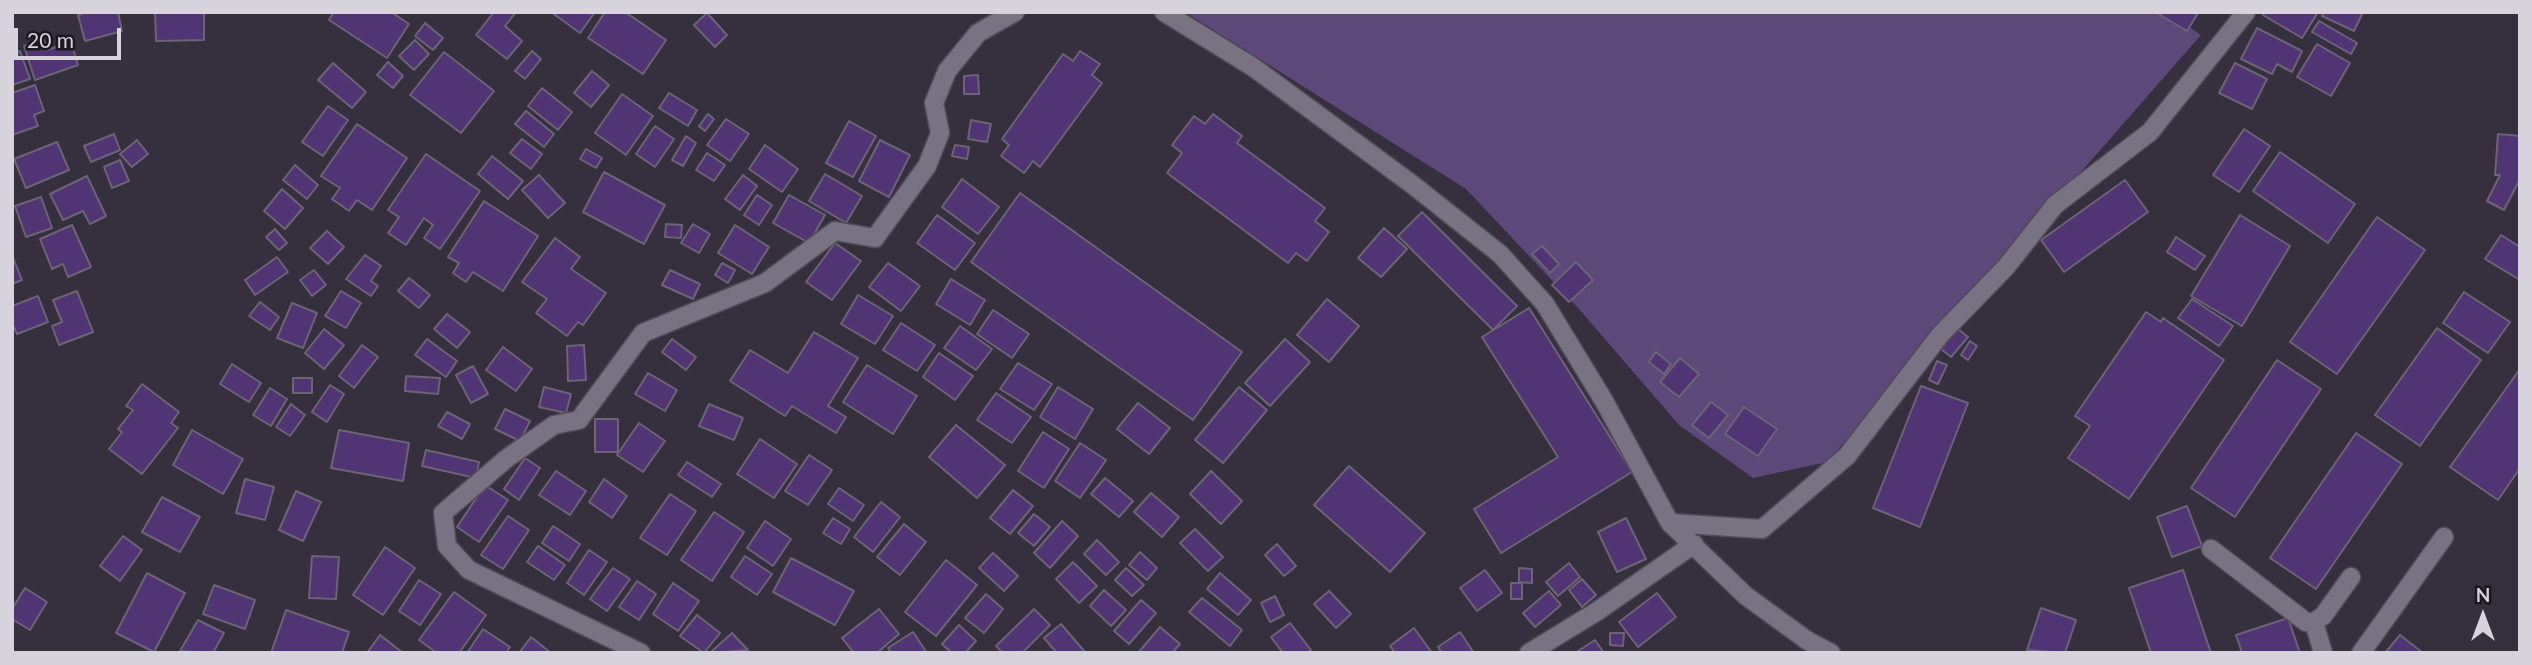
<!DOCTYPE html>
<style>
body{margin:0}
#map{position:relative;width:2532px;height:665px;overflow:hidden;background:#352f3e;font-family:Lato,sans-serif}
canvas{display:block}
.frame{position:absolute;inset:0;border:14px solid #d6d3dc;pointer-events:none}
.north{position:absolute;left:2448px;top:581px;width:70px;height:70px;-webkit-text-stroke:5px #1b1920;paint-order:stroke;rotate:0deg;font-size:19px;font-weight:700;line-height:28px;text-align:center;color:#d6d3dc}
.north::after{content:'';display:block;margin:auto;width:24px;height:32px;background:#d6d3dc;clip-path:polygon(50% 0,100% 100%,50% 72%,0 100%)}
.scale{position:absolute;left:14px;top:28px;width:107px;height:32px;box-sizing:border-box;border:4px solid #d6d3dc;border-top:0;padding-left:9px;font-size:21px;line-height:24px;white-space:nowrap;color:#d6d3dc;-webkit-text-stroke:5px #1b1920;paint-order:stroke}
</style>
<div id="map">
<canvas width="2532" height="665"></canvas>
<div class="frame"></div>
<div class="north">N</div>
<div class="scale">20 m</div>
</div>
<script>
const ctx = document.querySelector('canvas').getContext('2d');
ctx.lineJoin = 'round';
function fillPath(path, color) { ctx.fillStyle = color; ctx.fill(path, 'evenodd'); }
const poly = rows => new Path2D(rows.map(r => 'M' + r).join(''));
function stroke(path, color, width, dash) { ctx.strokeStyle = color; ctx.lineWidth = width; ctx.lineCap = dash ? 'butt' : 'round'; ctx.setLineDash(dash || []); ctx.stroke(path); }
const green = poly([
 [1185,12,2168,12,2201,35,1827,462,1753,478,1679,425,1579,309,1466,189]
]);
const building = poly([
 [87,12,118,12,122,31,85,41,78,15,87,12],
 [155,12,204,12,204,40,156,41,155,12],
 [334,12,391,12,409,24,387,58,329,20,334,12],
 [494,12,516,12,505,26,522,41,507,59,476,35,494,12],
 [551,12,595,12,580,33,551,12],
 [605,12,625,12,666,40,643,74,588,38,605,12],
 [2162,12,2197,12,2198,13,2187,31,2160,15,2162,12],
 [2265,12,2318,12,2302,38,2263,15,2265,12],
 [2324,12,2363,12,2354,31,2322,16,2324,12],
 [707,13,727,35,715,47,694,25,707,13],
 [2319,21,2357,43,2351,54,2312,32,2319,21],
 [425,23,443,38,433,50,415,36,425,23],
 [2257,28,2302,51,2292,72,2277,64,2272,74,2241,59,2257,28],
 [44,40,47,50,71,42,78,65,35,80,24,46,44,40],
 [415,40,429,54,414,70,399,56,415,40],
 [2317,44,2350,63,2331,96,2297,77,2317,44],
 [20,51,30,79,12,85,12,54,20,51],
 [532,51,541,59,525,79,515,71,532,51],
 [1080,51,1100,64,1092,75,1102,83,1040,167,1033,161,1024,173,1001,156,1009,145,1002,139,1063,54,1073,61,1080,51],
 [444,52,494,91,461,133,410,95,444,52],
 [388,62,403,76,393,88,377,75,388,62],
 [333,63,366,92,352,108,318,80,333,63],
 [2235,63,2267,79,2252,109,2219,93,2235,63],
 [592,71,609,85,591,107,574,93,592,71],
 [978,75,979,94,964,94,964,76,978,75],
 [35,85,44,111,34,115,38,126,12,135,12,93,35,85],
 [542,88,572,112,558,130,528,106,542,88],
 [669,93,697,110,688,126,659,108,669,93],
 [622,94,653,116,626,155,595,133,622,94],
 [328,106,348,120,323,156,302,142,328,106],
 [526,111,554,134,544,147,515,124,526,111],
 [708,114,714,119,705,131,699,126,708,114],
 [1213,114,1242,136,1237,143,1325,208,1315,221,1329,232,1307,261,1296,253,1288,263,1167,173,1182,153,1172,145,1194,116,1205,124,1213,114],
 [726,119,749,134,730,161,707,145,726,119],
 [971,120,991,124,987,142,968,139,971,120],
 [849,121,876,136,853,177,826,163,849,121],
 [357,124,407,158,372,210,357,200,349,211,332,199,340,188,321,176,357,124],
 [655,126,674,139,655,167,636,154,655,126],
 [2244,129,2270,146,2239,192,2213,175,2244,129],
 [114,134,120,150,91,162,84,146,114,134],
 [2498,134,2520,136,2520,179,2504,210,2487,201,2500,175,2495,175,2498,134],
 [686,136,696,143,683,166,672,160,686,136],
 [522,139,542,154,531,169,510,153,522,139],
 [137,140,148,154,132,167,120,154,137,140],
 [880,140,910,155,889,197,859,181,880,140],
 [57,142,69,170,26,188,14,159,57,142],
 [765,145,798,169,782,192,749,169,765,145],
 [955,145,969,147,967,159,952,156,955,145],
 [586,149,602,158,596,168,580,159,586,149],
 [2280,152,2355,204,2328,243,2253,191,2280,152],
 [707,153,725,165,714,181,696,170,707,153],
 [426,154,480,191,440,249,424,238,433,225,424,218,406,245,388,233,399,217,388,210,426,154],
 [492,156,523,181,508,199,478,174,492,156],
 [120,160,129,181,112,188,104,167,120,160],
 [295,165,318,185,307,199,283,180,295,165],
 [604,172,665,205,644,244,583,212,604,172],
 [825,174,862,196,846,223,809,201,825,174],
 [539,175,565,203,548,218,522,190,539,175],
 [743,175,757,186,740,210,725,199,743,175],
 [87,176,106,216,90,224,83,211,63,220,50,194,87,176],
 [962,179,999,207,978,234,942,207,962,179],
 [2125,180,2148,212,2064,272,2041,240,2125,180],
 [282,189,303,208,285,229,264,211,282,189],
 [1020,193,1242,352,1193,420,971,262,1020,193],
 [757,195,772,205,759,225,744,215,757,195],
 [789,195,825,215,809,243,773,223,789,195],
 [41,197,52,228,26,237,15,206,41,197],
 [484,201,538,236,503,291,473,272,466,282,453,273,459,263,448,257,484,201],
 [1422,212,1517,306,1493,330,1398,236,1422,212],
 [937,215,975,243,955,270,917,243,937,215],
 [2240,215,2290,246,2242,326,2191,296,2240,215],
 [2377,217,2425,250,2337,374,2290,342,2377,217],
 [666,224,682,225,681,238,665,237,666,224],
 [693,224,710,234,699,253,681,243,693,224],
 [72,225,91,267,68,277,63,264,52,269,40,239,72,225],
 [735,225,769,247,752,274,718,253,735,225],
 [1384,228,1407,249,1381,277,1358,258,1384,228],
 [275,229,287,243,279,250,266,237,275,229],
 [327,231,344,247,328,264,310,248,327,231],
 [2501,235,2520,247,2520,280,2485,259,2501,235],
 [2176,237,2205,256,2195,270,2167,252,2176,237],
 [555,238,580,257,571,269,606,293,583,325,578,322,567,336,536,313,547,299,522,282,555,238],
 [835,243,861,261,832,300,806,282,835,243],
 [1542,246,1559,264,1550,273,1532,254,1542,246],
 [12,255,22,280,12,284,12,255],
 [365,255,381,266,371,281,378,286,371,296,346,279,365,255],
 [277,257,288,272,255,295,245,280,277,257],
 [1576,262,1593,280,1569,302,1552,285,1576,262],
 [722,263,735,270,728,283,715,275,722,263],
 [888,263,920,286,901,311,869,287,888,263],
 [314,270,326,285,312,296,300,280,314,270],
 [670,270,700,284,693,299,662,285,670,270],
 [409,278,430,295,419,308,398,291,409,278],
 [951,279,985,300,970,325,936,304,951,279],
 [77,291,93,332,59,345,52,326,62,322,53,300,77,291],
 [341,291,361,303,346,328,325,316,341,291],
 [2464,292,2510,322,2488,353,2443,323,2464,292],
 [858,295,893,316,875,344,841,324,858,295],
 [38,296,48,322,17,334,12,323,12,306,38,296],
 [1327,299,1359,326,1329,362,1297,335,1327,299],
 [2192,299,2233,326,2219,346,2178,318,2192,299],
 [260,302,279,317,270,330,249,316,260,302],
 [292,303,317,313,303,348,277,338,292,303],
 [1529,308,1632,472,1501,553,1474,509,1558,457,1482,337,1529,308],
 [993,310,1029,334,1012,358,977,334,993,310],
 [2146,312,2161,322,2163,318,2224,360,2129,499,2068,458,2090,426,2075,416,2146,312],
 [447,314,470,332,457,348,434,329,447,314],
 [901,323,935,345,917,371,883,350,901,323],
 [960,326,992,349,976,370,944,348,960,326],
 [2437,328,2481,360,2420,446,2375,415,2437,328],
 [324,329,344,345,324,369,305,353,324,329],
 [1958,329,1968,337,1951,357,1941,349,1958,329],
 [814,332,858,358,828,406,846,417,836,433,792,406,785,416,730,381,750,350,788,373,814,332],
 [427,339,457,361,446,377,415,355,427,339],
 [672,339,696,357,686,370,662,352,672,339],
 [1285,339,1310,362,1270,406,1245,383,1285,339],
 [1970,341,1977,346,1968,360,1961,355,1970,341],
 [362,345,378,357,354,388,339,376,362,345],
 [584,345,586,380,568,381,567,346,584,345],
 [503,347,532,369,516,391,486,370,503,347],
 [1656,352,1671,364,1664,374,1649,362,1656,352],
 [939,353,973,376,955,400,923,377,939,353],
 [1680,358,1699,374,1679,397,1660,382,1680,358],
 [2277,360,2321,389,2235,517,2191,488,2277,360],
 [1937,361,1947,365,1938,384,1929,380,1937,361],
 [1018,363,1052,384,1034,410,1000,389,1018,363],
 [232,364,261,383,249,402,220,384,232,364],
 [867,365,917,396,893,434,843,402,867,365],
 [473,366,488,394,471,403,456,375,473,366],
 [2520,369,2520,468,2498,500,2450,467,2520,369],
 [648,373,677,390,665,411,635,394,648,373],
 [406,376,440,378,438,394,405,391,406,376],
 [293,378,312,378,312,393,293,393,293,378],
 [142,384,179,412,171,423,178,428,142,474,109,449,122,432,118,429,133,410,126,406,142,384],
 [330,385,344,394,327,422,312,412,330,385],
 [1921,386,1968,403,1920,527,1873,508,1921,386],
 [544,387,571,394,566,413,539,407,544,387],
 [1058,387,1093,409,1075,439,1040,417,1058,387],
 [1239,387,1267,410,1223,463,1195,440,1239,387],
 [270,388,287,399,271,426,253,415,270,388],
 [996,393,1031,417,1012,443,977,420,996,393],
 [1711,402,1728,415,1709,438,1692,425,1711,402],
 [1138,403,1170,428,1149,454,1117,429,1138,403],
 [291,404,305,415,290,436,276,427,291,404],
 [709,404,743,418,734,440,699,426,709,404],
 [1744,407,1777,429,1758,456,1725,434,1744,407],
 [505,409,530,421,520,441,495,429,505,409],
 [447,412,470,424,462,439,438,426,447,412],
 [595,419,618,419,618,452,595,452,595,419],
 [639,423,665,441,643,472,617,455,639,423],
 [956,425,1005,465,977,498,929,457,956,425],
 [192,430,243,459,223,494,173,465,192,430],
 [339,430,409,443,403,481,331,468,339,430],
 [1043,432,1069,449,1044,488,1018,471,1043,432],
 [2356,433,2402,464,2316,589,2270,558,2356,433],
 [760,439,797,464,774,498,737,474,760,439],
 [1080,443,1106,460,1080,498,1055,481,1080,443],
 [426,450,479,462,476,478,422,466,426,450],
 [809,455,832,470,808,505,785,491,809,455],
 [525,458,540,468,519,500,504,489,525,458],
 [687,462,721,484,712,497,678,475,687,462],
 [1349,466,1425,533,1390,572,1314,505,1349,466],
 [556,471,586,491,570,515,539,495,556,471],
 [1211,471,1242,501,1221,524,1190,494,1211,471],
 [1105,478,1133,501,1119,517,1091,494,1105,478],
 [245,479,274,487,265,520,236,513,245,479],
 [604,479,627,496,612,518,589,502,604,479],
 [485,485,508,500,479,542,457,527,485,485],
 [839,488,864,505,853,521,828,504,839,488],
 [1013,490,1033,506,1010,534,990,518,1013,490],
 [296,491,321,502,303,541,279,530,296,491],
 [1151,493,1179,517,1162,537,1134,512,1151,493],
 [670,494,696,511,667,555,640,538,670,494],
 [162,497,200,517,180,552,142,532,162,497],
 [881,502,900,517,873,552,854,537,881,502],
 [2187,506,2202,546,2172,557,2157,517,2187,506],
 [714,512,744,532,712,581,681,560,714,512],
 [1034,514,1050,527,1034,546,1018,533,1034,514],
 [508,516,529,530,503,569,481,555,508,516],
 [833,518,850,529,841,544,823,533,833,518],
 [1626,518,1646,559,1617,572,1598,532,1626,518],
 [765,521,791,539,773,566,747,548,765,521],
 [1062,521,1078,536,1050,568,1034,553,1062,521],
 [904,524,926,542,900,575,877,557,904,524],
 [553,526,580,544,569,561,542,543,553,526],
 [1195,529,1223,557,1208,571,1180,543,1195,529],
 [123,536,142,550,120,581,100,566,123,536],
 [1097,540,1119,562,1106,575,1084,554,1097,540],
 [1277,544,1296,566,1284,576,1265,555,1277,544],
 [538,546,565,565,554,580,527,562,538,546],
 [385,547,415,568,383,615,353,595,385,547],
 [589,550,607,562,584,595,567,583,589,550],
 [1140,552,1157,568,1147,580,1129,565,1140,552],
 [993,553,1018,576,1004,591,979,568,993,553],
 [312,556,339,557,336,599,309,598,312,556],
 [745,556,772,574,757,595,731,577,745,556],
 [791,558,854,591,835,625,773,592,791,558],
 [946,560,977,585,936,636,905,612,946,560],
 [1073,562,1097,586,1079,603,1056,579,1073,562],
 [1569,563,1580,577,1558,596,1546,582,1569,563],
 [613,568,630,579,607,611,590,599,613,568],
 [1126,568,1144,585,1132,596,1115,580,1126,568],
 [1519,568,1532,569,1532,583,1519,582,1519,568],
 [1485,570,1502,593,1477,611,1460,588,1485,570],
 [2183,570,2211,653,2151,653,2129,588,2183,570],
 [147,573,185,593,154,652,116,633,147,573],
 [1220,573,1251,600,1238,615,1207,589,1220,573],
 [1582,579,1596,595,1582,607,1569,590,1582,579],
 [419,580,441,594,420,625,399,611,419,580],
 [637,581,656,594,639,620,619,607,637,581],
 [673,583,699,601,678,631,653,614,673,583],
 [1511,583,1522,583,1522,599,1511,599,1511,583],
 [214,585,255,600,245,629,203,614,214,585],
 [25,588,47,602,30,630,12,619,12,609,25,588],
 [1104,590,1126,610,1111,626,1090,606,1104,590],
 [1329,591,1351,614,1336,628,1314,604,1329,591],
 [1549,591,1561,605,1535,627,1523,613,1549,591],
 [454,592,486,615,459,653,437,653,419,640,454,592],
 [1657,593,1676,617,1638,647,1619,622,1657,593],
 [986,594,1003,609,984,633,965,618,986,594],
 [1275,596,1284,615,1270,622,1261,603,1275,596],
 [1202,598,1242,630,1230,646,1189,612,1202,598],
 [1141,600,1156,613,1129,644,1114,631,1141,600],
 [2041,608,2076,620,2065,653,2027,650,2041,608],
 [879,609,899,634,877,653,854,653,842,638,879,609],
 [1034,609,1050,625,1022,653,1003,653,996,646,1034,609],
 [286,610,349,632,342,653,271,653,286,610],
 [697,615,720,633,704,653,680,636,697,615],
 [2288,618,2300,653,2242,653,2236,635,2288,618],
 [198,620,224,633,213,653,180,651,198,620],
 [1290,623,1311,650,1306,653,1283,653,1271,637,1290,623],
 [1061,624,1085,652,1084,653,1057,653,1044,638,1061,624],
 [959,625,976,641,965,653,952,653,942,644,959,625],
 [1160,627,1180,644,1172,653,1138,653,1160,627],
 [1414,628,1432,653,1395,653,1390,646,1414,628],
 [483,629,510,647,506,653,467,653,483,629],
 [913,632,927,653,891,653,888,648,913,632],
 [1460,632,1474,653,1442,653,1438,647,1460,632],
 [732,633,748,650,710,653,732,633],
 [1610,633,1624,633,1623,646,1610,645,1610,633],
 [380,635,403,653,367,653,380,635],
 [2400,635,2423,653,2385,653,2400,635],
 [531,637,551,653,519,653,531,637],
 [1595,640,1604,653,1575,653,1595,640]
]);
const minor = poly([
 [1164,12,1253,67,1413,185,1500,254,1545,304,1604,401,1670,523,1746,596,1808,641,1831,653],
 [1670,523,1762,529,1847,456,1940,335,2006,267,2055,205,2150,132,2246,12],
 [2211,549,2306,622,2314,622,2323,653],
 [2314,622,2323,616,2351,577],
 [641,653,469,570,447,546,443,513,506,459,554,425,579,420,643,333,765,283,835,231,875,238,927,166,940,133,934,103,947,71,978,33,1015,12],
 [1529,653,1596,612,1694,544],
 [2361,653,2444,537]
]);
fillPath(green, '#5c4879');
fillPath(building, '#503474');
stroke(building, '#6a6475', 2);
stroke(minor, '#514c58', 21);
stroke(minor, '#787283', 18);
</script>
